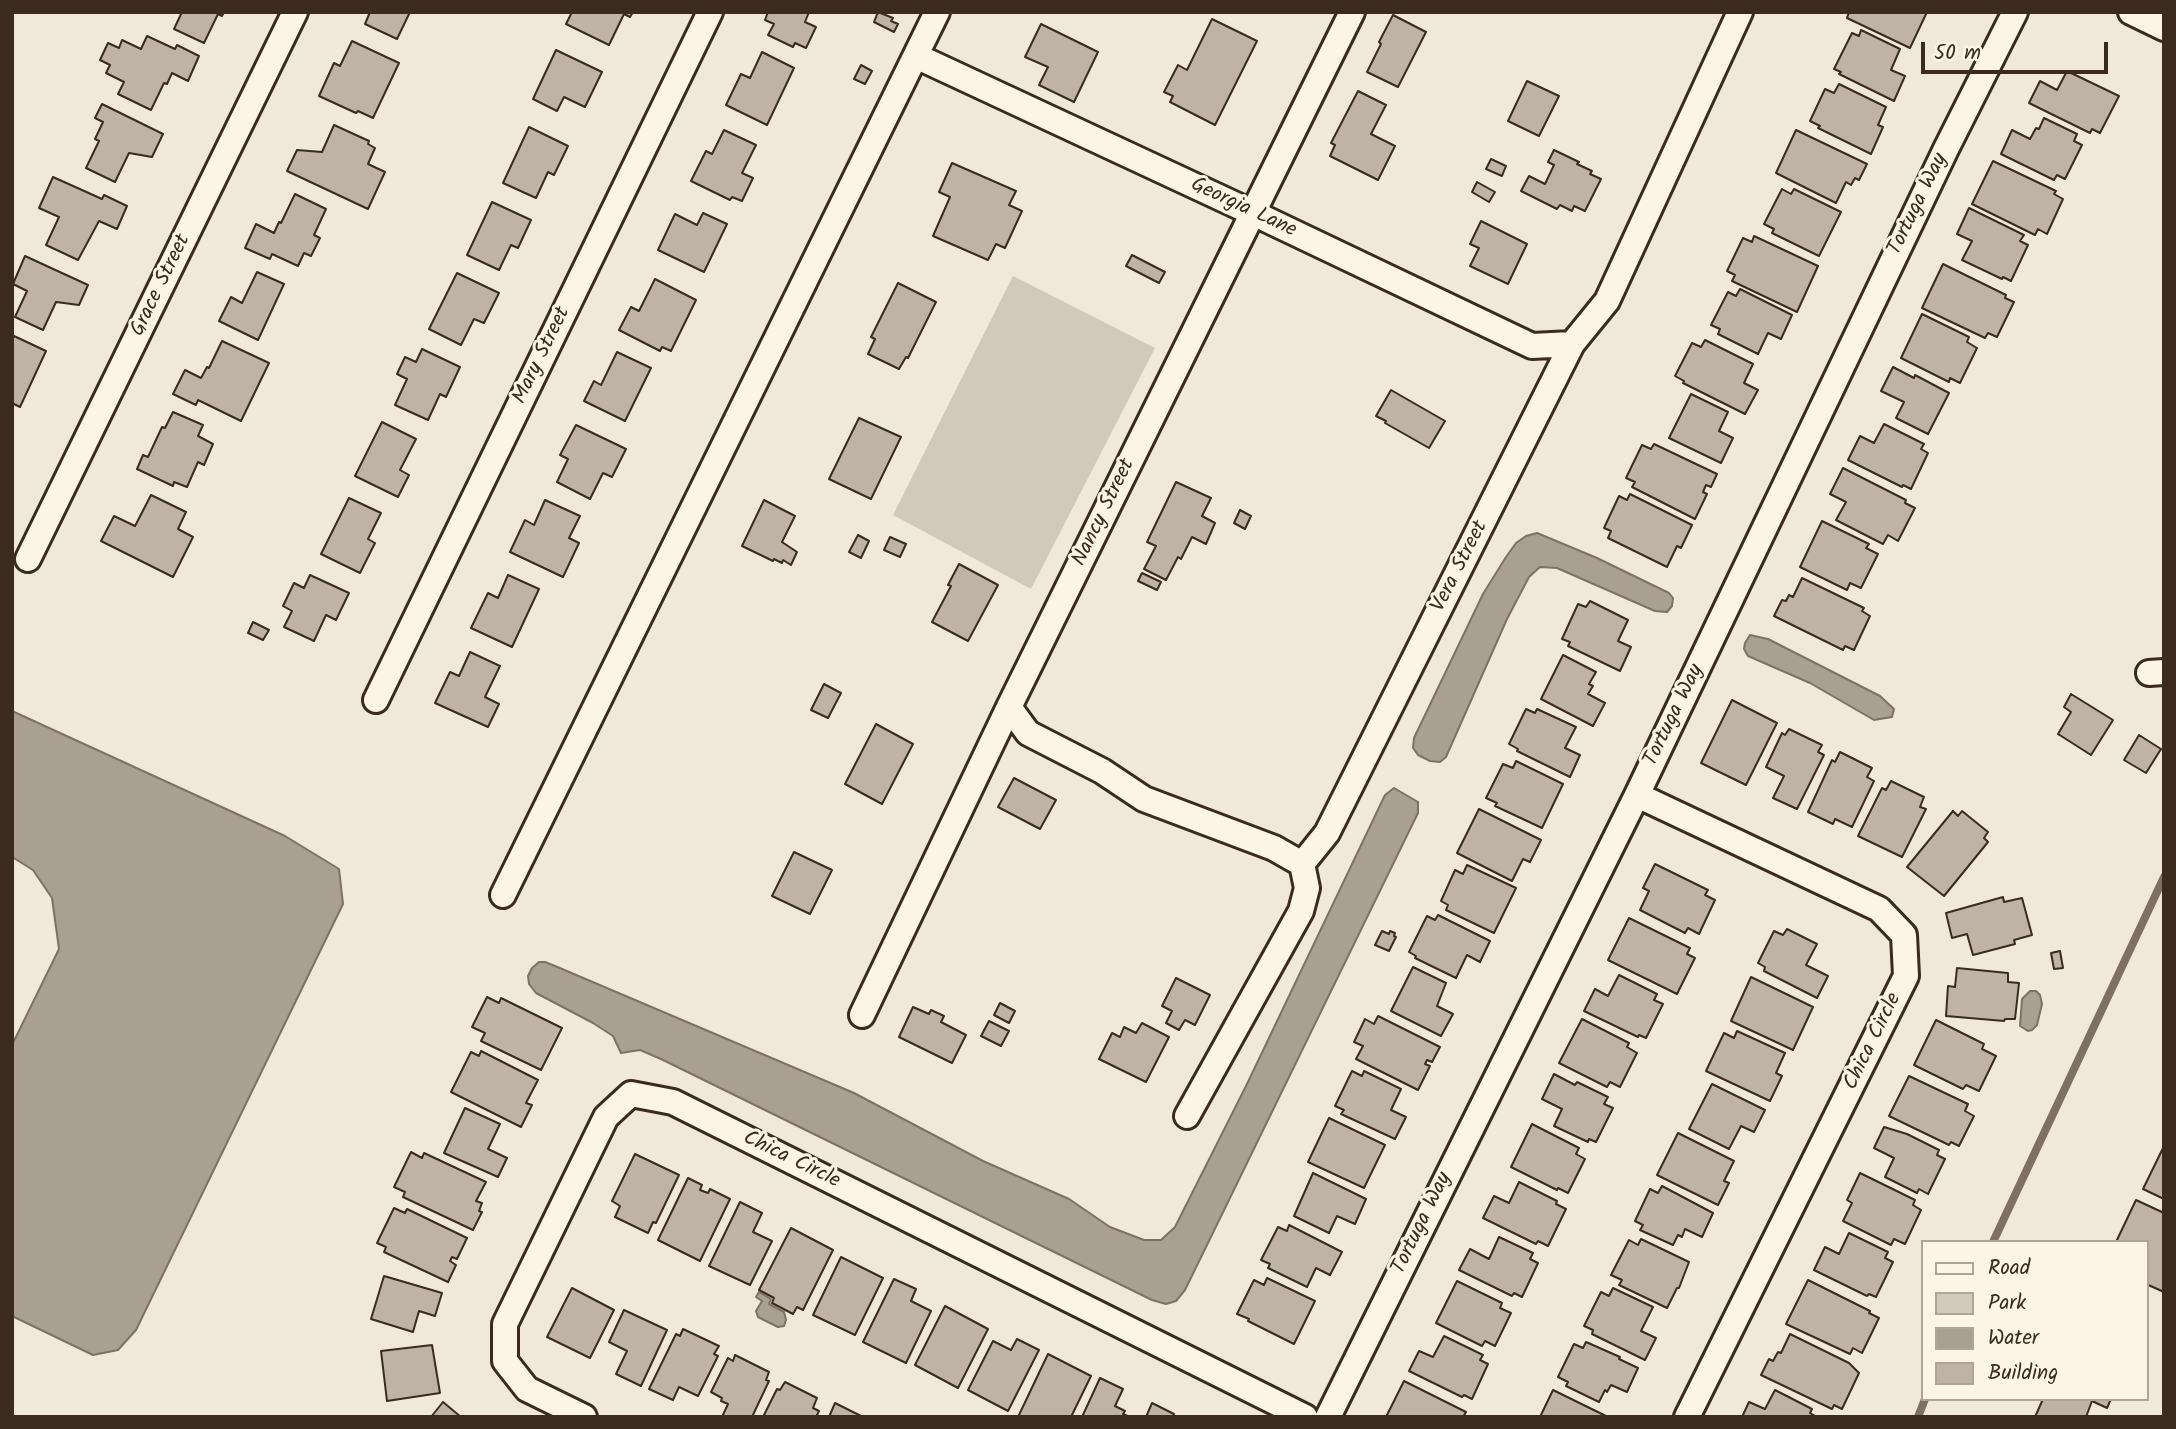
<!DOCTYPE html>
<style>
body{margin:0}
#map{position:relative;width:2176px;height:1429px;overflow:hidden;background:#f0e9d9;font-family:Kalam,sans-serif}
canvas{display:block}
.frame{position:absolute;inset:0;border:14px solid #3b2a1e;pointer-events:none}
.legend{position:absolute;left:1921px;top:1240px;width:228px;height:161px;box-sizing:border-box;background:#fcf5e5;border:2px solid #afa495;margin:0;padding:9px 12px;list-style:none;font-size:21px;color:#3b2a1e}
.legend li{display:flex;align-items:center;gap:14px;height:35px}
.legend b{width:35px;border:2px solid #afa495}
.scale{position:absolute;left:1921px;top:42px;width:187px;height:32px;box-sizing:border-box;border:4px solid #3b2a1e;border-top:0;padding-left:9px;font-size:21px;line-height:24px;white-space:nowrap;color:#3b2a1e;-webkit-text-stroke:5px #fcf5e5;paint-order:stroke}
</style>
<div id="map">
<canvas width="2176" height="1429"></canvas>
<div class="frame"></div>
<ul class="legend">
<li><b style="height:9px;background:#fcf5e5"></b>Road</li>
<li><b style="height:19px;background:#d2c9ba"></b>Park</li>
<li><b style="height:19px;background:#aaa091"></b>Water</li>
<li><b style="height:19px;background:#beb3a4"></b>Building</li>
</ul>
<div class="scale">50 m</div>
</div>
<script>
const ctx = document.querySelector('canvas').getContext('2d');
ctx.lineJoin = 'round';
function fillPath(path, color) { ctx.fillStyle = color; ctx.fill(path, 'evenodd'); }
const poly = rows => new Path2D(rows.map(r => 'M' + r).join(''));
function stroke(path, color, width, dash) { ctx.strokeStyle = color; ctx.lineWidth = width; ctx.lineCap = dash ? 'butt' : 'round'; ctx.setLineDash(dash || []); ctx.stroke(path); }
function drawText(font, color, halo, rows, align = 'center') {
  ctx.font = font + ' Kalam,sans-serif'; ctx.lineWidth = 6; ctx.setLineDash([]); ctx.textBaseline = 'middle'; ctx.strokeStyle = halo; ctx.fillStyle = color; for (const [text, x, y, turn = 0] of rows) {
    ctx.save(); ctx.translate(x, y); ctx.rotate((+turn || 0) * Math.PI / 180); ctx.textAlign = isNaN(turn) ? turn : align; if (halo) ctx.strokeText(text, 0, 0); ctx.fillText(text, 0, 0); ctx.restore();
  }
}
const green = poly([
 [1013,276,1155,348,1031,589,893,515]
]);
const water = poly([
 [1537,533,1597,558,1669,593,1673,598,1672,606,1667,612,1655,611,1557,568,1540,567,1529,577,1507,619,1446,757,1440,762,1430,761,1418,755,1413,748,1414,738,1483,594,1506,557,1516,543,1526,536,1537,533],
 [1750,635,1768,639,1880,696,1894,709,1892,717,1874,720,1810,683,1748,656,1744,649,1745,643,1750,635],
 [12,711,285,836,339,869,343,904,136,1330,118,1350,93,1355,12,1316,12,1045,59,949,52,898,33,870,12,857,12,711],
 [1394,788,1418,802,1418,813,1185,1290,1176,1301,1166,1304,1152,1300,661,1059,640,1050,621,1053,613,1036,593,1023,536,993,529,984,528,976,532,968,539,962,545,962,555,966,854,1093,983,1161,1069,1199,1110,1227,1144,1240,1161,1240,1175,1227,1247,1084,1385,795,1394,788],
 [2030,991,2036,991,2040,995,2042,1004,2037,1025,2032,1030,2028,1031,2020,1026,2022,999,2030,991],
 [759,1292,771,1299,769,1304,784,1312,786,1320,784,1326,778,1327,758,1317,756,1311,762,1301,756,1297,759,1292]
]);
const stream = poly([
 [1993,1242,2164,877],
 [1918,1417,1925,1399]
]);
const building = poly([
 [182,12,224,12,222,16,218,14,204,43,174,29,182,12],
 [370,12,410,12,397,39,365,24,370,12],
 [572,12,633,12,630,17,624,14,609,45,566,24,572,12],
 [768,12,809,12,805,22,816,27,806,48,795,43,793,47,768,35,774,24,765,20,768,12],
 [878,12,893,18,891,21,898,24,894,32,874,22,878,12],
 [1849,12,1927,12,1910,48,1847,18,1849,12],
 [1393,15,1426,32,1398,87,1367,72,1381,44,1379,42,1393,15],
 [1212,19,1257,41,1215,125,1170,102,1173,96,1164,92,1178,65,1187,70,1212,19],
 [1041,24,1098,52,1074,102,1039,85,1048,67,1025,57,1041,24],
 [1861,30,1900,49,1891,70,1905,76,1894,101,1839,74,1841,72,1834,69,1852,33,1859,36,1861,30],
 [147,36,175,49,177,45,199,56,188,81,172,73,167,84,164,83,151,110,118,94,124,82,106,73,110,65,100,60,108,43,119,48,122,40,141,49,147,36],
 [352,41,399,63,373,118,358,111,356,113,319,96,334,63,340,66,352,41],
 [556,50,602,72,585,107,564,97,557,111,533,99,556,50],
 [762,52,794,68,767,125,726,105,741,74,750,78,762,52],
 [861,65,872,71,865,84,854,79,861,65],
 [2067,71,2119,96,2100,133,2092,129,2090,133,2029,103,2040,81,2057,90,2067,71],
 [1527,81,1559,96,1539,136,1508,121,1527,81],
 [1839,84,1886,107,1878,125,1883,127,1871,154,1818,128,1820,126,1810,121,1825,89,1834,93,1839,84],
 [1358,91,1386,105,1371,134,1395,146,1378,180,1330,156,1335,145,1331,143,1358,91],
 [102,104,163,134,152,157,129,153,115,182,86,168,99,141,95,139,103,122,95,118,102,104],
 [2044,118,2077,134,2074,141,2082,145,2065,179,2057,175,2054,180,2001,154,2012,130,2030,139,2036,128,2039,129,2044,118],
 [334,125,369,141,368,144,375,148,368,164,385,172,368,209,287,171,297,150,322,152,334,125],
 [529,127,568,146,554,175,548,172,536,198,503,183,529,127],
 [724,130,756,145,742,173,753,178,742,201,732,197,730,200,691,181,706,151,712,154,724,130],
 [1796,130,1867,164,1859,180,1855,178,1851,185,1846,182,1836,203,1776,173,1796,130],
 [1554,150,1579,162,1577,164,1592,171,1590,174,1601,179,1585,211,1574,206,1572,211,1560,205,1557,209,1521,191,1529,176,1545,184,1554,165,1548,162,1554,150],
 [1491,159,1506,166,1502,176,1486,169,1491,159],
 [1993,161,2056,191,2054,194,2063,199,2047,234,2038,229,2035,235,1972,204,1993,161],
 [952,163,1016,191,1009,205,1022,211,1005,248,996,244,988,260,933,236,950,197,939,192,952,163],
 [53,177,102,199,104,195,127,206,117,229,99,221,78,260,46,245,59,217,39,208,53,177],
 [1477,182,1495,192,1489,202,1472,192,1477,182],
 [1782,189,1791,194,1794,189,1841,212,1819,256,1772,233,1774,229,1764,224,1782,189],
 [295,194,326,209,314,235,320,238,311,256,304,253,298,266,272,254,270,259,245,248,256,224,274,233,279,222,281,223,295,194],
 [492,202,531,220,518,248,511,245,499,270,467,255,492,202],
 [1969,208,2024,235,2020,241,2028,245,2011,281,2003,277,2002,279,1962,260,1972,241,1957,234,1969,208],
 [703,213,727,224,704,272,658,250,675,214,697,225,703,213],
 [1481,221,1527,244,1508,284,1470,266,1479,248,1470,244,1481,221],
 [1754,236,1818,266,1797,312,1732,281,1735,275,1727,271,1743,238,1752,242,1754,236],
 [1132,255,1165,272,1159,283,1126,266,1132,255],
 [25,256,88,285,79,305,56,302,43,330,15,317,27,291,13,284,25,256],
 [1943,264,2006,295,2005,298,2014,302,1997,337,1988,333,1985,338,1922,308,1943,264],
 [257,272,284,284,258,340,219,321,231,297,242,303,257,272],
 [457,273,499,293,484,323,474,319,461,345,429,329,457,273],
 [655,279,696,300,671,351,662,347,660,351,619,330,631,307,639,311,655,279],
 [898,283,936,302,908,358,906,357,899,369,868,354,875,339,871,337,898,283],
 [1740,289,1792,315,1781,339,1768,333,1758,354,1718,334,1720,329,1711,325,1728,292,1736,296,1740,289],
 [1922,314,1969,337,1967,342,1977,348,1960,383,1950,378,1949,382,1901,358,1922,314],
 [14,336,46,351,20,407,12,403,12,340,14,336],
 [1705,340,1753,364,1744,383,1758,390,1745,414,1683,383,1684,381,1675,376,1692,343,1701,347,1705,340],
 [222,341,269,363,241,421,198,400,196,405,173,394,185,370,201,378,207,367,209,368,222,341],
 [422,349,460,367,446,397,440,394,428,420,395,405,407,379,397,374,405,357,416,362,422,349],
 [617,352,651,368,625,421,584,401,594,381,601,385,617,352],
 [1893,367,1914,378,1915,375,1949,393,1928,434,1896,418,1904,402,1881,391,1893,367],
 [1391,390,1445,421,1429,448,1385,423,1386,421,1376,416,1391,390],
 [1691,394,1728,412,1719,431,1733,438,1721,463,1669,438,1691,394],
 [173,412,203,425,198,436,213,444,204,465,198,462,187,487,174,482,173,486,137,469,143,455,148,457,162,427,165,428,173,412],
 [859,418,901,437,871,499,829,479,859,418],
 [382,422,416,439,400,470,409,475,398,497,355,476,382,422],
 [1884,424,1924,444,1921,449,1928,453,1911,489,1903,485,1902,487,1848,460,1860,436,1874,443,1884,424],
 [576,425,626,449,612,477,603,473,590,499,557,482,568,459,560,455,576,425],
 [1654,444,1717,474,1711,487,1706,485,1703,492,1707,494,1695,519,1632,487,1635,482,1626,478,1642,445,1651,449,1654,444],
 [1843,468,1906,500,1905,503,1915,508,1898,541,1888,535,1883,544,1836,520,1846,502,1830,494,1843,468],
 [1176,482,1211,498,1202,516,1215,523,1206,544,1192,537,1181,559,1178,557,1166,580,1144,569,1156,546,1147,542,1176,482],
 [1630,494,1692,525,1681,548,1677,546,1667,567,1608,538,1611,531,1604,528,1619,496,1627,500,1630,494],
 [151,495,186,512,178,529,193,537,173,577,101,541,114,516,135,526,151,495],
 [349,498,381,513,368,539,375,543,360,573,321,554,349,498],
 [545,500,580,516,569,538,579,543,563,577,510,552,525,520,534,525,545,500],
 [764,500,795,516,782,542,797,552,791,565,783,560,782,563,774,559,773,561,742,546,764,500],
 [1240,510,1251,516,1245,529,1234,523,1240,510],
 [1822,521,1869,544,1866,548,1878,554,1861,588,1850,583,1847,590,1800,567,1822,521],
 [858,535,869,541,861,558,849,552,858,535],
 [890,537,906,544,900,557,884,550,890,537],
 [959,564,998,585,968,641,932,622,951,586,948,585,959,564],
 [1142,573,1161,582,1157,590,1138,581,1142,573],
 [310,575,349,593,336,620,326,615,314,641,284,627,292,611,283,606,294,583,304,588,310,575],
 [508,575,539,589,512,647,471,628,488,593,498,598,508,575],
 [1802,578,1864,608,1862,611,1870,616,1854,650,1845,646,1843,650,1774,616,1782,600,1786,601,1789,595,1793,597,1802,578],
 [1590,601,1628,620,1618,641,1631,647,1620,671,1568,646,1570,642,1562,639,1578,604,1586,607,1590,601],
 [253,622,269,630,263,640,248,633,253,622],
 [470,652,500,666,485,697,499,704,488,727,435,703,450,672,459,676,470,652],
 [1563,655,1596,672,1589,684,1593,686,1588,694,1605,703,1593,726,1541,699,1563,655],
 [824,684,841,693,828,718,811,710,824,684],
 [2071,694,2113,720,2091,755,2058,734,2071,712,2064,707,2071,694],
 [1732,700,1777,723,1746,785,1701,763,1732,700],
 [1526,709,1535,713,1537,709,1576,727,1565,748,1580,755,1570,777,1517,751,1518,749,1509,744,1526,709],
 [876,724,913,744,882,804,845,784,876,724],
 [1789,729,1822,745,1818,752,1824,755,1797,809,1773,798,1784,776,1766,767,1782,733,1785,735,1789,729],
 [2139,735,2161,749,2146,773,2124,760,2139,735],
 [1840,752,1872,768,1867,777,1874,781,1852,827,1835,819,1833,824,1808,812,1832,760,1835,762,1840,752],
 [1516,761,1563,784,1542,828,1495,806,1497,803,1486,798,1503,764,1513,768,1516,761],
 [1014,778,1056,800,1040,829,998,807,1014,778],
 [1891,781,1924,797,1920,807,1926,809,1902,857,1858,836,1882,788,1886,790,1891,781],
 [1479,809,1541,840,1530,862,1523,859,1512,881,1457,853,1479,809],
 [1953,811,1958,816,1962,811,1988,832,1984,838,1988,842,1944,896,1907,867,1953,811],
 [794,852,832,870,810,914,772,896,794,852],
 [1655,864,1708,890,1705,895,1715,900,1699,934,1688,928,1685,933,1640,910,1649,891,1643,888,1655,864],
 [1467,865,1516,888,1494,933,1446,910,1448,905,1441,901,1455,870,1463,874,1467,865],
 [2003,897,2004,902,2022,898,2032,935,2014,940,2015,944,1973,955,1967,934,1952,938,1946,913,2003,897],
 [1438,915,1490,941,1480,962,1467,955,1456,978,1415,958,1416,956,1409,952,1427,916,1435,920,1438,915],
 [1629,918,1690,948,1687,954,1695,958,1677,994,1608,960,1629,918],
 [1787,929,1817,944,1806,965,1828,976,1817,998,1764,971,1765,967,1758,963,1774,931,1783,935,1787,929],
 [1382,931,1389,934,1390,931,1395,933,1394,936,1396,937,1389,951,1375,945,1382,931],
 [2060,951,2063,968,2054,969,2051,953,2060,951],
 [1413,967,1446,983,1437,1006,1453,1014,1441,1036,1391,1011,1413,967],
 [1957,968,2008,973,2008,982,2019,983,2015,1019,2005,1019,2004,1021,1946,1016,1948,986,1955,987,1957,968],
 [1619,975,1657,994,1654,1000,1663,1004,1646,1038,1639,1035,1638,1037,1584,1011,1595,989,1608,996,1619,975],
 [1751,977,1813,1007,1793,1050,1731,1021,1751,977],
 [1176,978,1210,995,1195,1025,1185,1020,1179,1030,1166,1023,1172,1011,1162,1006,1176,978],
 [487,997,499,1003,501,998,562,1028,541,1070,481,1041,485,1033,472,1027,487,997],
 [1000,1003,1015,1011,1009,1023,994,1015,1000,1003],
 [913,1007,929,1014,931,1010,944,1016,941,1022,966,1035,952,1063,899,1037,913,1007],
 [1378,1016,1440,1047,1432,1062,1427,1060,1425,1064,1430,1066,1418,1090,1356,1059,1363,1046,1354,1042,1365,1019,1374,1024,1378,1016],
 [1582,1019,1629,1043,1627,1047,1637,1053,1620,1087,1610,1082,1607,1087,1559,1063,1582,1019],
 [1936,1020,1984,1044,1982,1049,1996,1056,1979,1091,1966,1085,1963,1089,1914,1065,1936,1020],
 [989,1021,1009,1031,1001,1046,981,1036,989,1021],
 [1142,1023,1169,1037,1146,1082,1099,1059,1112,1033,1120,1037,1124,1027,1136,1033,1142,1023],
 [1737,1031,1785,1053,1776,1073,1782,1076,1770,1101,1706,1071,1724,1033,1734,1038,1737,1031],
 [481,1051,538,1080,526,1103,532,1105,521,1127,451,1092,471,1052,479,1056,481,1051],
 [1352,1071,1362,1076,1364,1071,1401,1089,1391,1110,1406,1117,1395,1139,1341,1114,1344,1110,1335,1106,1352,1071],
 [1554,1074,1575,1085,1577,1082,1608,1097,1604,1104,1613,1108,1596,1142,1589,1139,1588,1142,1554,1126,1562,1109,1542,1099,1554,1074],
 [1909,1076,1968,1104,1965,1111,1974,1116,1959,1146,1951,1142,1949,1145,1889,1116,1909,1076],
 [1712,1084,1765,1110,1754,1132,1741,1126,1729,1149,1689,1129,1712,1084],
 [465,1108,500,1124,488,1149,507,1158,498,1177,444,1153,465,1108],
 [1329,1118,1385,1145,1364,1188,1308,1162,1329,1118],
 [1532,1124,1579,1148,1576,1154,1585,1159,1568,1193,1558,1188,1557,1190,1511,1167,1532,1124],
 [1884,1127,1907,1134,1939,1150,1937,1155,1945,1159,1928,1194,1919,1189,1917,1193,1885,1177,1894,1158,1874,1148,1884,1127],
 [1678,1133,1734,1161,1724,1181,1729,1183,1718,1205,1657,1175,1678,1133],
 [2164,1146,2164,1199,2143,1189,2164,1146],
 [411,1152,422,1158,424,1153,486,1182,476,1201,482,1203,479,1211,482,1212,473,1230,403,1197,405,1192,394,1187,411,1152],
 [635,1154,679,1175,656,1223,653,1222,648,1233,615,1217,620,1206,612,1201,635,1154],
 [1313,1173,1366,1199,1355,1224,1337,1216,1329,1233,1294,1216,1313,1173],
 [1860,1173,1915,1200,1913,1205,1921,1210,1905,1244,1894,1239,1891,1245,1843,1221,1852,1203,1847,1200,1860,1173],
 [688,1178,702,1185,700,1190,708,1193,710,1189,730,1199,700,1261,658,1240,688,1178],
 [1519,1182,1557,1201,1556,1204,1566,1209,1548,1246,1538,1241,1536,1244,1483,1218,1494,1196,1509,1203,1519,1182],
 [1662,1186,1713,1213,1702,1237,1685,1229,1682,1237,1678,1235,1673,1245,1640,1230,1643,1225,1635,1221,1650,1189,1658,1193,1662,1186],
 [2136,1200,2164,1213,2164,1292,2146,1284,2146,1242,2116,1242,2136,1200],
 [740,1202,762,1213,753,1232,772,1241,750,1285,709,1266,740,1202],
 [394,1208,405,1213,407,1209,467,1238,457,1259,452,1257,450,1261,456,1265,448,1282,384,1252,386,1247,377,1243,394,1208],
 [1289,1225,1342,1252,1330,1275,1316,1268,1307,1287,1268,1268,1270,1264,1261,1260,1278,1227,1287,1231,1289,1225],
 [791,1228,833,1250,803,1310,797,1307,793,1314,772,1303,774,1298,759,1290,791,1228],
 [1849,1233,1888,1252,1885,1258,1893,1262,1876,1297,1869,1294,1867,1296,1814,1270,1825,1247,1839,1254,1849,1233],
 [1499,1237,1533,1253,1530,1259,1538,1263,1522,1297,1514,1293,1512,1296,1459,1270,1470,1249,1489,1259,1499,1237],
 [1641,1239,1689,1262,1679,1288,1677,1288,1667,1308,1619,1285,1622,1280,1611,1275,1629,1240,1638,1245,1641,1239],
 [841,1257,883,1278,855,1335,813,1315,841,1257],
 [384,1276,442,1293,435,1316,419,1311,413,1332,371,1319,384,1276],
 [1267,1278,1315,1301,1294,1344,1248,1321,1249,1319,1237,1314,1254,1280,1264,1285,1267,1278],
 [894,1279,916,1289,911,1301,931,1311,906,1363,863,1342,894,1279],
 [1808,1280,1870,1311,1869,1313,1879,1318,1862,1353,1853,1348,1850,1354,1786,1324,1808,1280],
 [1457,1281,1502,1303,1500,1308,1511,1313,1495,1346,1485,1341,1482,1346,1436,1323,1457,1281],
 [572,1288,614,1310,590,1358,547,1337,572,1288],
 [1613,1288,1653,1307,1641,1331,1656,1338,1645,1360,1592,1334,1593,1330,1584,1326,1601,1292,1609,1296,1613,1288],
 [945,1306,988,1329,958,1388,915,1365,945,1306],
 [624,1310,667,1330,641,1386,616,1374,627,1351,609,1342,624,1310],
 [683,1329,719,1346,714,1354,718,1356,698,1396,679,1387,673,1400,649,1389,676,1334,680,1336,683,1329],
 [1790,1334,1849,1363,1859,1373,1842,1409,1834,1405,1832,1409,1761,1375,1769,1359,1773,1361,1778,1352,1781,1353,1790,1334],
 [1444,1336,1483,1355,1480,1360,1488,1364,1472,1399,1464,1395,1462,1397,1409,1371,1419,1351,1433,1357,1444,1336],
 [1017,1339,1039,1350,1008,1411,968,1390,993,1341,1011,1350,1017,1339],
 [1586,1342,1620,1357,1619,1359,1638,1368,1627,1392,1611,1385,1607,1392,1605,1390,1599,1402,1566,1386,1568,1382,1558,1377,1574,1344,1583,1348,1586,1342],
 [432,1345,440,1393,387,1401,381,1351,432,1345],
 [1048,1354,1091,1376,1071,1417,1018,1417,1048,1354],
 [735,1355,769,1372,766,1380,769,1381,752,1417,722,1417,728,1404,721,1401,722,1398,711,1392,728,1358,733,1361,735,1355],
 [1100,1378,1123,1389,1115,1406,1125,1411,1123,1414,1130,1417,1082,1417,1100,1378],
 [1404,1381,1466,1412,1463,1417,1386,1417,1404,1381],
 [785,1382,817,1398,813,1408,819,1411,816,1417,763,1417,777,1389,780,1390,785,1382],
 [1553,1390,1608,1417,1540,1417,1553,1390],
 [1775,1390,1812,1409,1810,1413,1817,1417,1742,1417,1749,1402,1765,1409,1775,1390],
 [2043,1399,2111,1399,2107,1408,2092,1401,2086,1417,2035,1417,2043,1399],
 [443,1402,461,1417,431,1417,443,1402],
 [835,1403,863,1417,829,1417,835,1403],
 [1152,1403,1174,1414,1172,1417,1146,1417,1152,1403]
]);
const minor = poly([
 [2131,12,2164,28],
 [916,56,1253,213,1532,346,1572,344],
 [28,559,295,12],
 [2149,673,2164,672],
 [376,700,710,12],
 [1009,707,1028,733,1102,771,1144,799,1274,848,1302,864],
 [1637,795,1879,909,1904,935,1906,976,1687,1417],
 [503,895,937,12],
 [862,1015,1009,707,1352,12],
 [1187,1116,1301,911,1307,888,1302,864,1327,833,1572,344,1607,301,1740,12],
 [584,1417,527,1389,505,1361,505,1324,606,1117,631,1094,673,1102,1305,1417],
 [1328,1417,1637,795,1946,149,2015,12]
]);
const streetNames = [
 ["Tortuga Way",1919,205,-64],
 ["Georgia Lane",1243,209,25],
 ["Grace Street",162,286,-64],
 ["Mary Street",543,356,-64],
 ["Nancy Street",1105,513,-64],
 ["Vera Street",1461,567,-63],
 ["Tortuga Way",1675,716,-64],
 ["Chica Circle",1874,1042,-64],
 ["Chica Circle",791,1161,26],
 ["Tortuga Way",1423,1224,-64]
];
fillPath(green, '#d2c9ba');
fillPath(water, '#aaa091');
stroke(water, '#7e7163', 2);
stroke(stream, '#7e7163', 8);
fillPath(building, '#beb3a4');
stroke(building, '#3b2a1e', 2);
stroke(minor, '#3b2a1e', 30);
stroke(minor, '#fcf5e5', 24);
drawText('21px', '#3b2a1e', '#fcf5e5', streetNames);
</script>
